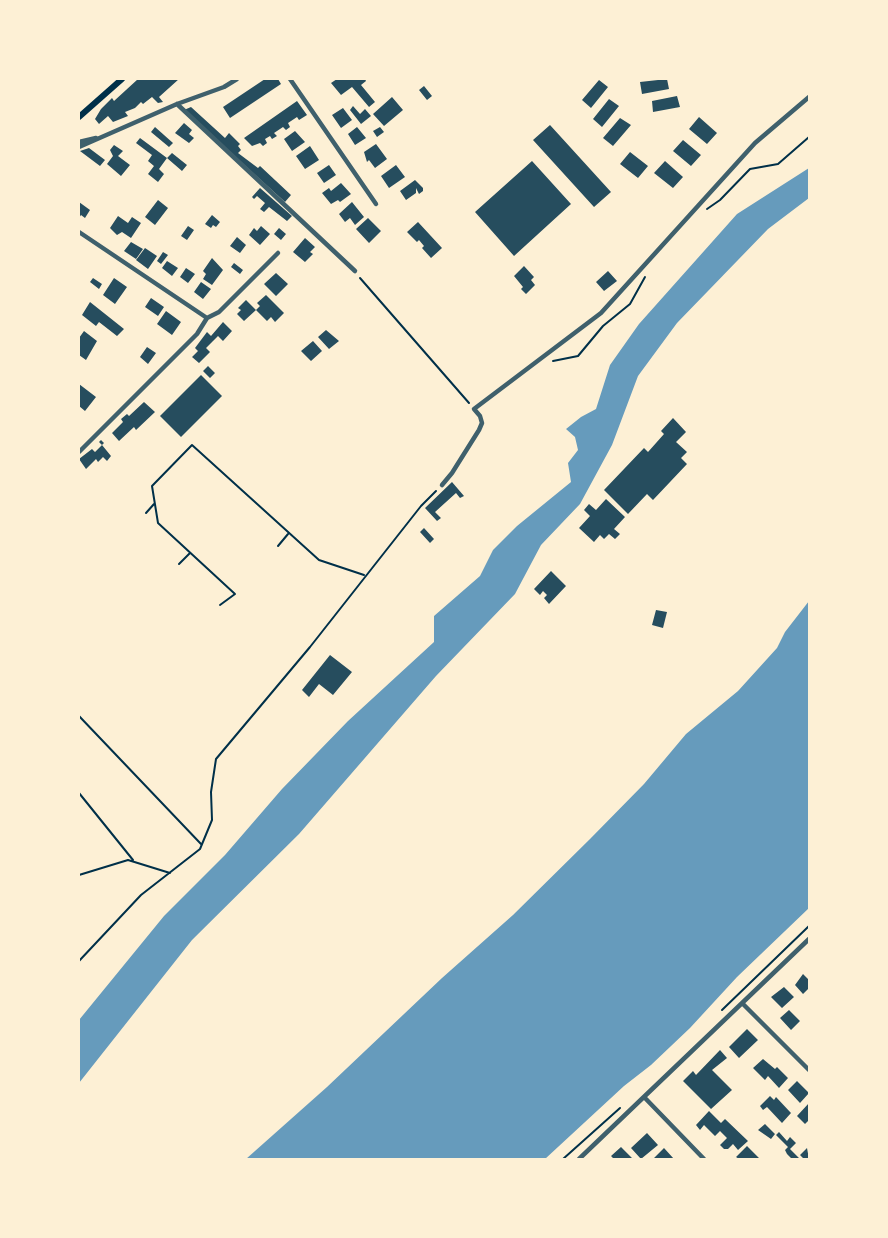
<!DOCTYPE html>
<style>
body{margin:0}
#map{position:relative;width:888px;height:1238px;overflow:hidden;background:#fdf0d5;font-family:"Fira Sans",sans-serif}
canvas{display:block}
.frame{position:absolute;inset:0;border:80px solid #fdf0d5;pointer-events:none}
</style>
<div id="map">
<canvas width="888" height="1238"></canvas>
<div class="frame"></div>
</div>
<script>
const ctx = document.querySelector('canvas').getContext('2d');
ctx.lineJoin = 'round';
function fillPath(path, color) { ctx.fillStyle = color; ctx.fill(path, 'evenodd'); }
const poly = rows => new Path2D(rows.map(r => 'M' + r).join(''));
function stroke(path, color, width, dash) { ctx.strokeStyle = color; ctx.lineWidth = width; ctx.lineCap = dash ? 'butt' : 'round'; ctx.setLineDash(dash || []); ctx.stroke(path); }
const water = poly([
 [809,168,809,198,768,229,677,323,638,376,612,445,580,504,541,545,515,594,436,676,299,834,192,940,79,1083,79,1020,164,916,225,855,282,789,348,721,434,642,434,616,480,576,493,550,517,526,571,482,568,463,578,450,575,437,566,429,581,417,596,409,610,365,639,324,737,214],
 [809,601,809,908,737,977,690,1028,651,1065,624,1086,545,1159,246,1159,327,1087,442,978,513,915,590,839,644,784,686,734,738,691,777,648,785,632]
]);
const building = poly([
 [138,79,179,79,159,97,163,102,158,103,152,97,143,104,141,102,135,108,125,112,128,116,113,122,108,116,99,124,95,119,101,109,112,98,114,101],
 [265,79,278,79,281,84,230,118,223,107],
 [337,79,365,79,366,81,361,85,375,102,369,107,352,87,341,95,331,83],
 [667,79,669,89,642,94,640,82],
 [599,80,608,87,591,108,582,100],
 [424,86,432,96,427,100,419,90],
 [677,96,680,107,653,112,652,101],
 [392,97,403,110,384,126,373,114],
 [609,99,619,106,602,127,593,119],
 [297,101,307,115,299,120,297,117,288,123,290,127,286,130,283,127,274,133,277,136,272,139,270,136,265,139,267,143,263,146,260,143,252,146,244,138],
 [353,106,360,114,365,109,371,116,361,124,350,110],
 [191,107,225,138,229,133,240,144,238,146,241,150,238,153,258,168,260,166,291,195,285,202,184,110],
 [343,108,352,120,341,128,332,115],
 [699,117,717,133,707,144,689,129],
 [620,118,631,125,613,146,603,138],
 [184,123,192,130,189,134,194,138,189,143,175,133],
 [550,125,611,192,594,207,533,140],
 [155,127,173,143,169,147,151,132],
 [357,127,366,138,355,145,348,134],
 [380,127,384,132,377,137,373,131],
 [295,131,305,142,292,151,284,139],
 [140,138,167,158,159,169,164,174,158,182,148,174,154,166,148,161,152,155,136,143],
 [683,140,701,155,691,166,673,151],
 [376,144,387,159,375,168,369,160,367,162,364,152],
 [114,145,123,151,118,156,130,165,121,176,107,164,113,156,110,150],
 [310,146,319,160,305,169,296,156],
 [89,148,105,160,100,166,80,151],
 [630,152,648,166,638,178,620,164],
 [172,153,187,165,182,171,167,158],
 [532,161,571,204,514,256,475,212],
 [665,161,683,177,673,188,654,173],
 [329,165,336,175,324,183,317,173],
 [396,165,405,177,389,188,381,176],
 [415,180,423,188,423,191,419,194,416,188,416,193,406,200,400,191],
 [341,183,351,194,340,202,338,200,331,204,322,193,329,188,331,191],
 [260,188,292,216,287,221,269,207,264,212,260,209,265,203,257,196,254,199,252,197],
 [158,200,168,208,155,225,145,217],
 [79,202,90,210,85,218,81,215,79,218],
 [352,202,364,217,355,225,350,218,345,222,339,214],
 [212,215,220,222,216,227,213,225,211,228,205,224],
 [118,216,128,223,132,217,141,223,131,238,122,232,117,235,110,228],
 [368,218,381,231,369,243,356,229],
 [418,222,442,248,431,258,422,248,424,246,419,240,417,242,407,232],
 [188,226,194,230,187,240,181,236],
 [261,226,270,234,260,245,249,235,254,228,257,231],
 [279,228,286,234,281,240,274,234],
 [237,237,246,245,240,253,230,246],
 [305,238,315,247,310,252,313,254,305,262,293,252],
 [131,242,143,249,136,259,124,251],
 [145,248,157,256,148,269,136,260],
 [163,252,168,255,161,264,157,261],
 [212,258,223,270,212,285,203,279,206,274,203,271],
 [167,261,178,268,172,276,162,268],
 [234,263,243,270,240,274,231,267],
 [524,266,534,277,531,280,535,285,526,294,521,289,523,287,514,276],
 [186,268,195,274,188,283,180,277],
 [608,271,617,281,604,291,596,282],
 [276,273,288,284,276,296,264,284],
 [93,278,102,284,99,289,90,282],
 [114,278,127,287,115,304,103,295],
 [201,282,211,289,203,299,194,292],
 [266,295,284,313,275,322,271,317,267,321,256,310,260,306,257,303],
 [151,298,164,307,158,316,145,307],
 [246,300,256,310,244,321,237,314,241,310,238,308],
 [90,302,124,329,117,336,99,322,96,326,82,315],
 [166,311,181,322,172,335,157,324],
 [223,322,232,331,223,341,218,336,206,348,210,352,199,363,192,357,198,351,195,348,207,332,211,336],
 [326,330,339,341,329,349,318,337],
 [84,331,97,341,86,360,79,355,79,338],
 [313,341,322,351,311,361,301,351],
 [147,347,156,353,148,364,140,357],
 [208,366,215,373,210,378,203,371],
 [201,375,222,396,181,437,160,416],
 [79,384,96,397,85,411,79,406],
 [144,402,155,412,136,430,134,427,119,441,112,433,123,422,121,419,127,414,129,416],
 [673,418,686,432,676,442,687,452,681,458,687,464,653,500,647,494,628,514,604,490,644,448,648,452,664,434,661,431],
 [101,440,104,443,102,445,111,456,107,461,103,457,98,462,96,459,86,469,79,459,92,449,95,452,102,445,99,442],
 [452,482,464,496,460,498,456,493,435,512,441,518,437,521,425,508],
 [606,499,625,517,614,529,620,534,615,539,609,534,604,539,600,535,594,542,579,528,590,516,584,510,589,504,596,510],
 [424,528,434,539,430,543,420,532],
 [551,571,566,586,549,604,544,598,547,595,543,591,540,595,534,589],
 [656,610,667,612,663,628,652,625],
 [330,655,352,672,333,695,319,684,309,697,302,690],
 [803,974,809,980,809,988,803,994,795,985],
 [784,987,794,997,782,1008,771,997],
 [789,1010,800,1021,791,1030,780,1018],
 [747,1029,758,1040,739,1058,729,1047],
 [720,1050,727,1058,712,1070,732,1090,711,1109,683,1081,693,1071,696,1075],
 [763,1059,775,1069,777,1067,788,1078,779,1088,768,1076,765,1080,753,1068],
 [797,1081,809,1093,800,1103,788,1090],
 [770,1096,774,1100,776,1097,791,1113,782,1123,767,1107,763,1110,760,1106],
 [809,1103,809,1120,805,1124,797,1116],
 [709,1111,721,1123,725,1119,748,1141,738,1150,733,1144,728,1149,724,1149,720,1145,727,1138,720,1131,715,1136,704,1125,700,1130,696,1125],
 [765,1124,775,1134,771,1139,758,1130],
 [779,1132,787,1141,790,1137,796,1143,790,1149,799,1158,797,1159,792,1159,787,1154,785,1150,788,1147,776,1135],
 [647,1133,658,1145,641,1159,631,1148],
 [747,1146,760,1159,739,1159,736,1157],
 [621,1147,633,1159,614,1159,611,1156],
 [664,1148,674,1159,653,1159],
 [807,1148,809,1159,801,1159,803,1158,800,1155]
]);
const path = poly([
 [707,209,720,200,750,169,778,164,809,137],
 [360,278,469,403],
 [553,361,578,356,603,326,630,304,645,277],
 [146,513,154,504],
 [278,546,288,534],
 [179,564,190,553],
 [220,605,235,594,158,523,152,486,192,445,319,560,364,575],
 [79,716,201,844],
 [79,793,133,860],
 [79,875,128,860,170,873],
 [79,961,141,895,200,849,212,820,211,792,216,759,310,647,421,506,436,491],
 [722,1010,809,926],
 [563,1159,620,1108]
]);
const minor = poly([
 [290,79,376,204],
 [177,104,355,271],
 [79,142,96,138],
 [79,147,177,104,224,87,237,79],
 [79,232,207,318],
 [79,452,197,334,207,318,219,312,278,253],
 [442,485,452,473,479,430,482,423,480,416,474,409,601,313,755,143,809,97],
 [743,1004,809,1070],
 [645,1098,704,1159],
 [579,1159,809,939]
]);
const secondary = poly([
 [79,117,122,79]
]);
fillPath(water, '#669bbc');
fillPath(building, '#264d5e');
stroke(path, '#003049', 2);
stroke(minor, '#3f606c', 4.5);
stroke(secondary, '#003049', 6);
</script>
